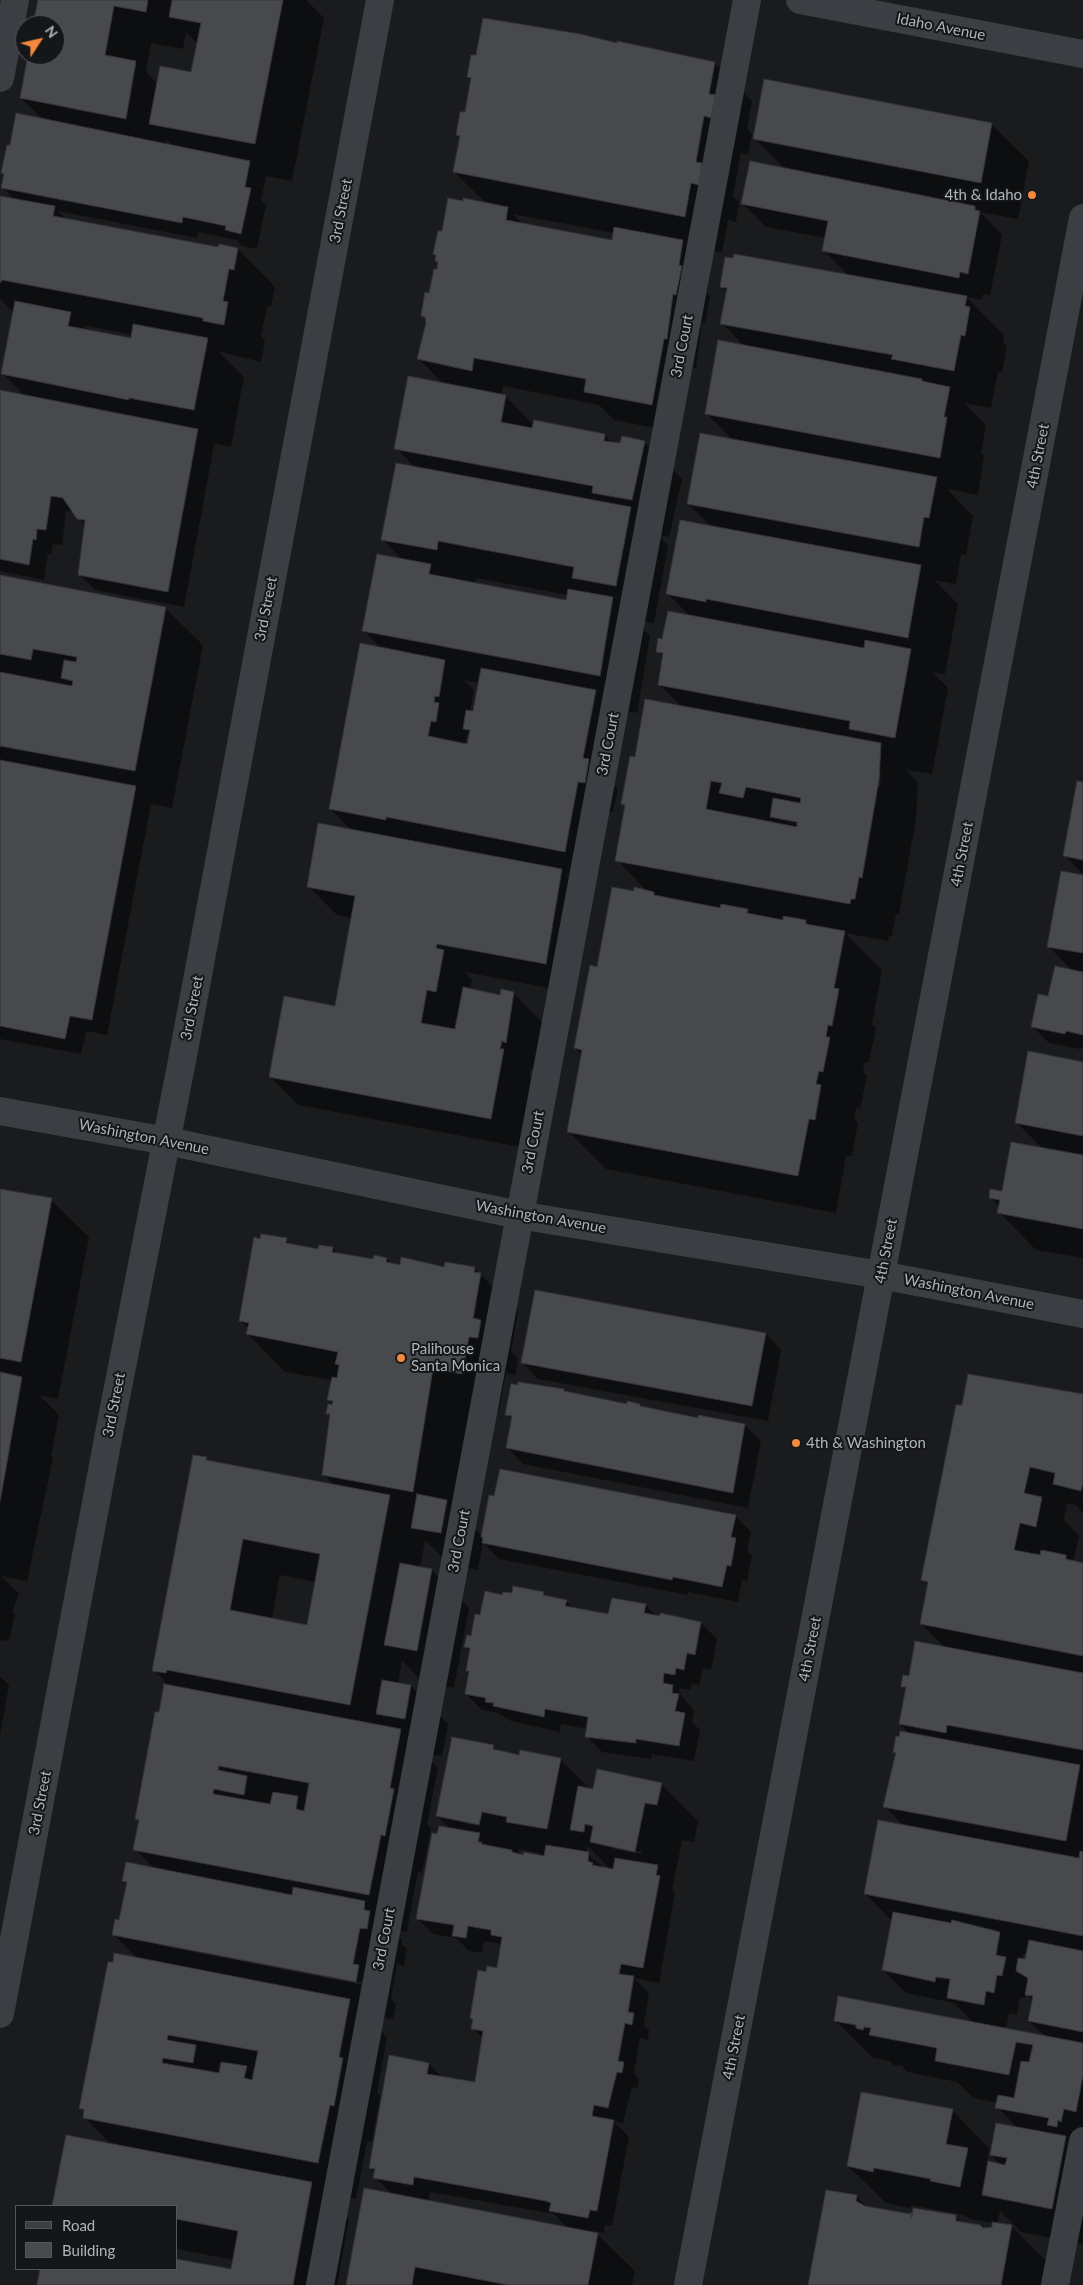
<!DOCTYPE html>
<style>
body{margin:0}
#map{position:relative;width:1083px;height:2285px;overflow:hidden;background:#1a1b1d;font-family:Lato,sans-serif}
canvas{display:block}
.legend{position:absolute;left:15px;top:2205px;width:162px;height:65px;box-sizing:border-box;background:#151618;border:1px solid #52565a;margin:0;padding:6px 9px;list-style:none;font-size:15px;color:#adb5bc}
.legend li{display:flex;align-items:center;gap:10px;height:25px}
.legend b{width:25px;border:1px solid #52565a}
.north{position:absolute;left:15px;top:15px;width:50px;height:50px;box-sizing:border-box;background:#151618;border:1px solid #52565a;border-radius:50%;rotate:55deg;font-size:14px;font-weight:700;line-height:20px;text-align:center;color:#adb5bc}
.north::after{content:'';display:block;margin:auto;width:18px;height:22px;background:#f3893c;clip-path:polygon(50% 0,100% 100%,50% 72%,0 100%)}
</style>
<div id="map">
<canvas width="1083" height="2285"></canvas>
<ul class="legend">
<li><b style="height:6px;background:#3b3e42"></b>Road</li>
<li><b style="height:14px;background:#47494d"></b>Building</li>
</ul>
<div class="north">N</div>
</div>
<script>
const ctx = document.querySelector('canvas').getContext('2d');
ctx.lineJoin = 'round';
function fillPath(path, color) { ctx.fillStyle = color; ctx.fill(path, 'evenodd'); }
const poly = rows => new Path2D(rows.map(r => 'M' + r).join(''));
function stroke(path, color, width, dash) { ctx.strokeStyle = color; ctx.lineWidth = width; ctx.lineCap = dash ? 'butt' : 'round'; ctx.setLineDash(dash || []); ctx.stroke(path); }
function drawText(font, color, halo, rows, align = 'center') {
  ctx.font = font + ' Lato,sans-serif'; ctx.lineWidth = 4; ctx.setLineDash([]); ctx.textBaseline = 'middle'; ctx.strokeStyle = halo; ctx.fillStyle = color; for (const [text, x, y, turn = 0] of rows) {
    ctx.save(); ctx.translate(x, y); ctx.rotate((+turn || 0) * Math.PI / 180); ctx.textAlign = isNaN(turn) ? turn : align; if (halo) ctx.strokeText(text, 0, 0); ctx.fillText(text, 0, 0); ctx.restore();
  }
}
const shadow = poly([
 [39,0,306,0,324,18,292,181,266,176,261,200,266,205,257,249,242,246,236,240,198,232,197,238,58,211,67,220,219,248,238,249,275,287,271,307,267,306,261,336,265,340,261,362,218,351,244,377,231,447,211,443,214,445,184,607,95,590,79,574,85,525,74,512,66,511,62,545,53,544,51,555,48,554,44,580,0,571,0,391,25,396,3,374,14,313,0,299,0,197,15,200,3,187,5,175,2,173,11,147,44,120,21,98,29,55,55,55,55,25,35,25],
 [186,32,198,44,192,74,158,84,146,72,151,43,183,49],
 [166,139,173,146,165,145],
 [83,325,133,335,132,339,89,331],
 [714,63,752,101,747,128,752,134,748,155,741,153,733,196,739,202,736,222,728,220,722,253,688,247,711,270,707,293,710,296,705,323,702,322,696,368,692,367,680,433,614,420,599,405,503,386,501,396,506,397,534,425,604,435,613,443,644,442,682,479,669,537,657,534,668,546,654,623,634,619,650,636,637,713,612,708,612,783,618,789,613,812,606,811,593,880,566,875,590,899,575,993,465,972,472,980,470,990,501,996,513,993,542,1022,535,1071,531,1069,529,1076,532,1079,520,1147,299,1105,270,1077,336,1007,352,918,337,915,308,886,352,831,330,808,381,648,364,631,404,561,382,539,415,467,396,448,445,385,419,359,427,321,422,316,439,263,435,254,487,204,454,172,461,138,457,134,466,114,472,80,468,77],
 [513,214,614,233,613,242,524,225],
 [476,578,568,595,567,601,475,584],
 [464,680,480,683,474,712,470,712,474,690],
 [468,733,470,735,468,746,465,745],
 [456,1018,459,1018,456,1031,454,1030],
 [991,124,1029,161,1018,219,980,212,1002,235,990,296,983,294,982,300,966,297,1004,335,1003,342,1007,346,1002,373,998,372,991,408,964,403,986,425,981,453,984,456,978,495,947,489,973,516,966,555,961,554,956,584,934,580,958,604,945,674,932,672,948,688,932,774,906,770,918,782,916,818,899,915,896,914,892,936,889,936,888,941,845,933,882,970,872,1024,876,1028,869,1062,865,1062,863,1072,867,1076,860,1109,856,1108,854,1119,858,1123,852,1156,846,1156,836,1213,606,1169,568,1131,582,1055,575,1048,598,968,635,893,648,892,617,860,626,807,622,804,636,759,682,707,659,684,664,657,658,651,663,640,690,616,668,594,712,527,688,504,733,440,706,413,745,347,722,323,727,293,722,287,849,276,824,251,826,238,766,227,743,204,786,170,754,138],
 [878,773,881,773,880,786,878,786],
 [0,576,165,608,203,645,172,808,151,804,107,1035,86,1031,81,1054,0,1039],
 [1083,783,1083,874,1064,855],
 [1083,877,1083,1046,1080,1049,1049,1043,1033,1027,1049,997,1073,971,1048,946],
 [1083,1063,1083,1258,1036,1250,999,1212,1000,1207,990,1197,1003,1192,1043,1149,1016,1122],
 [0,1190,51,1200,89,1237,58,1399,39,1395,59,1415,51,1456,53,1458,27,1581,1,1576,19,1594,12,1612,15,1614,9,1641,0,1640],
 [286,1240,292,1245,319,1250,332,1248,338,1254,374,1261,387,1259,392,1264,401,1266,445,1269,474,1268,518,1312,511,1351,518,1359,515,1375,506,1373,499,1411,470,1406,454,1508,482,1536,736,1516,751,1532,747,1551,752,1555,747,1581,742,1580,738,1602,688,1592,688,1595,499,1559,483,1543,478,1570,450,1565,425,1540,420,1568,432,1570,469,1608,454,1688,423,1682,402,1661,398,1684,411,1686,448,1724,442,1756,423,1753,438,1768,427,1824,431,1828,422,1873,418,1871,407,1932,390,1928,402,1940,401,1944,407,1949,404,1966,397,1964,391,1998,396,2004,393,2019,363,2013,387,2037,377,2093,380,2096,372,2142,367,2142,356,2199,322,2193,349,2220,337,2285,38,2285,42,2269,232,2270,234,2260,176,2249,176,2206,53,2206,67,2137,112,2145,84,2117,85,2112,81,2108,138,1959,113,1934,120,1921,128,1885,124,1881,155,1869,135,1849,140,1823,136,1819,160,1714,170,1687,154,1670,206,1459,210,1462,335,1486,323,1474,331,1417,327,1413,333,1404,329,1400,332,1380,285,1372,248,1334,249,1329,240,1321],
 [474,1303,477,1303,473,1325,470,1324],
 [280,1575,316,1582,308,1626,272,1619],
 [159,1943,362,1982,362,1985,159,1945],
 [766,1334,781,1350,768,1421,538,1379,523,1363],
 [519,1387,564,1390,567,1393,628,1405,640,1405,643,1408,699,1419,699,1416,745,1425,761,1441,748,1508,523,1464,508,1448,513,1420,507,1414],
 [1083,1396,1083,1513,1076,1505,1067,1503,1064,1520,1079,1536,1073,1562,1083,1564,1083,2244,1021,2232,1000,2211,997,2224,1012,2227,1049,2264,1045,2285,809,2285,857,2197,868,2208,911,2215,914,2210,956,2216,963,2224,983,2229,994,2228,993,2223,969,2219,965,2215,911,2205,910,2208,886,2203,848,2166,952,2110,989,2148,986,2168,988,2170,1001,2165,991,2155,1018,2128,997,2107,998,2103,974,2098,957,2082,908,2072,901,2065,894,2066,890,2061,873,2058,835,2020,974,2023,954,2003,906,1993,883,1970,892,1921,865,1893,904,1826,884,1806,897,1755,894,1752,911,1735,900,1724,906,1690,902,1686,946,1648,921,1624,929,1586,923,1580],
 [1023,1954,1027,1955,1026,1961,1022,1960],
 [1026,1994,1033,2001,1029,2021,1046,2037,1006,2029,1009,2013,1017,2015,1020,1997,1025,1998],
 [543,1593,548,1598,566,1601,574,1609,609,1615,646,1605,656,1616,701,1623,717,1639,711,1670,703,1668,699,1685,692,1683,690,1690,680,1688,679,1692,694,1711,692,1722,700,1730,694,1761,652,1754,651,1759,602,1752,586,1736,587,1729,561,1724,560,1732,511,1721,498,1713,482,1710,466,1694,471,1651,466,1647,472,1638,481,1616,503,1596],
 [0,1676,9,1685,0,1735],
 [493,1746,499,1752,560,1759,590,1789,661,1784,698,1821,694,1842,682,1840,672,1890,675,1893,659,1983,634,1978,649,1993,644,2025,649,2030,648,2040,640,2038,634,2074,639,2079,637,2088,632,2087,623,2123,613,2121,629,2137,612,2226,605,2225,604,2233,595,2232,635,2271,632,2285,347,2285,393,2195,375,2177,376,2173,370,2167,429,2064,443,2078,476,2084,483,2039,473,2028,474,2021,471,2018,487,1973,498,1970,502,1944,484,1941,482,1953,469,1951,456,1938,433,1934,417,1918,438,1836,451,1829,437,1816],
 [611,1845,642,1852,641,1854,614,1849],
 [588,1846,611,1870,604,1868,586,1853],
 [519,1849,539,1853,543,1857,518,1855],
 [430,2192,554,2214,568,2228,428,2202]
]);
const building = poly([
 [38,0,148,0,146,12,114,6,105,55,136,61,126,119,20,98,28,55,55,55,55,25,33,25,38,0],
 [172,0,283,0,255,144,149,124,160,66,191,72,201,23,169,17,172,0],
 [483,18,580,34,617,43,617,41,715,62,709,94,716,95,711,118,704,116,696,162,702,163,699,185,691,183,685,217,453,172,460,136,456,135,460,112,465,112,471,78,467,77,471,55,476,55,483,18],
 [764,79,992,123,981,183,753,139,764,79],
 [16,113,250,161,245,187,251,188,241,234,225,230,226,226,183,217,182,223,1,188,4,174,1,173,7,145,10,145,16,113],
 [750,161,975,206,975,210,980,211,968,274,960,272,959,278,822,251,828,221,741,204,750,161],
 [0,196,55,206,53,216,218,247,219,244,238,248,234,270,229,269,223,301,228,302,224,325,203,321,203,318,2,280,0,283,0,196],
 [448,198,463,201,463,198,508,207,506,220,612,240,614,227,683,240,679,265,682,266,676,295,673,294,667,339,664,339,652,405,584,392,586,379,474,358,472,371,417,359,426,323,425,317,421,316,425,292,429,293,434,269,437,269,438,262,435,261,436,255,433,254,438,231,442,231,448,198],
 [734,254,967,296,965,306,970,307,965,336,961,335,954,371,891,359,893,355,720,324,727,288,720,287,725,257,733,258,734,254],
 [15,301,71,312,68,326,131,338,133,324,208,338,194,410,129,398,129,400,1,374,15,301],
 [718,340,922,379,922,381,950,387,944,417,947,417,940,458,705,414,718,340],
 [408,376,506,395,501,422,532,428,534,420,605,434,604,441,620,443,622,436,645,441,632,500,592,493,593,486,394,449,408,376],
 [0,390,198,429,168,592,78,575,85,520,77,519,63,498,51,496,46,530,37,529,36,540,33,539,29,565,0,559,0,390],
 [700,433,937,477,929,518,924,517,919,547,687,504,700,433],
 [396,463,631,507,616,586,572,578,574,567,438,541,437,550,381,540,396,463],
 [680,520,921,565,908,638,706,599,706,602,666,594,680,520],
 [377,554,431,564,429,574,566,600,568,589,613,597,600,676,362,631,377,554],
 [0,575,166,607,135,771,0,746,0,672,72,686,73,681,61,678,64,660,76,662,77,657,33,649,31,660,0,654,0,575],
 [668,611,864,648,865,640,911,649,895,738,849,729,850,721,658,685,663,653,656,652,658,638,662,639,668,611],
 [360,643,445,660,439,697,435,696,434,702,439,703,436,722,431,721,428,736,467,744,470,730,463,729,466,710,473,711,481,668,596,690,583,758,589,759,585,783,578,782,565,852,386,817,386,820,329,809,360,643],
 [645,699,881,743,879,780,862,878,859,877,855,899,851,899,850,904,615,861,625,805,621,804,630,756,635,757,645,699],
 [711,781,722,783,719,793,743,798,746,787,801,798,800,803,773,798,770,817,797,822,797,827,706,809,711,781],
 [0,760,136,786,92,1020,70,1016,65,1039,0,1026,0,760],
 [1077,781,1083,782,1083,860,1063,856,1077,781],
 [318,823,562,869,546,964,437,944,436,948,444,950,436,992,427,990,421,1023,455,1029,463,987,500,995,501,989,514,992,506,1043,502,1041,500,1049,504,1049,491,1119,269,1077,284,996,335,1006,355,896,307,887,318,823],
 [1061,871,1083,875,1083,953,1047,947,1061,871],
 [612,887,634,891,634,887,654,892,654,895,720,908,721,904,748,909,747,913,783,920,783,916,806,920,806,924,845,931,834,988,839,989,832,1026,828,1025,826,1037,830,1037,823,1072,819,1071,816,1084,821,1085,815,1120,809,1119,798,1176,567,1132,582,1050,574,1048,590,965,597,967,612,887],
 [1055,966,1083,972,1083,1035,1066,1031,1065,1034,1031,1027,1038,994,1048,996,1055,966],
 [1028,1051,1083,1062,1083,1136,1015,1123,1028,1051],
 [1011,1142,1083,1155,1083,1229,997,1213,1000,1200,989,1198,990,1189,1002,1191,1011,1142],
 [0,1189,52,1198,21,1362,0,1358,0,1189],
 [261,1234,287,1238,286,1243,318,1249,319,1245,333,1247,332,1252,373,1259,374,1255,387,1258,386,1262,400,1265,401,1257,444,1267,445,1262,475,1267,474,1272,481,1273,473,1318,481,1320,478,1338,469,1337,462,1374,433,1369,413,1492,322,1475,330,1414,326,1414,328,1404,332,1405,333,1401,327,1400,332,1377,337,1378,339,1365,335,1364,338,1352,246,1334,249,1323,239,1321,254,1237,260,1239,261,1234],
 [535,1290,766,1333,752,1406,521,1363,535,1290],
 [0,1372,22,1377,0,1502,0,1372],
 [968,1374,1083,1394,1083,1483,1081,1491,1053,1484,1055,1473,1030,1467,1024,1493,1042,1497,1036,1527,1020,1523,1014,1550,1040,1555,1041,1550,1066,1555,1066,1559,1083,1563,1083,1656,920,1624,928,1582,921,1580,956,1405,962,1405,968,1374],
 [518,1382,564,1389,564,1391,627,1404,627,1401,640,1404,640,1406,698,1418,698,1415,745,1424,733,1493,506,1448,512,1416,505,1415,511,1384,518,1385,518,1382],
 [193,1455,207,1457,206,1460,390,1495,350,1705,167,1670,166,1673,152,1671,193,1455],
 [243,1539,320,1554,307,1625,230,1610,243,1539],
 [500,1469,736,1515,731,1537,736,1538,731,1566,727,1565,722,1587,673,1577,672,1580,482,1543,483,1538,481,1537,489,1495,494,1496,500,1469],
 [417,1494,447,1500,441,1533,411,1528,417,1494],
 [400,1563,432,1569,417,1651,384,1645,400,1563],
 [513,1586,544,1592,543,1595,567,1600,565,1606,608,1614,612,1598,646,1604,644,1613,660,1616,660,1613,701,1622,695,1655,687,1653,684,1670,676,1668,675,1675,664,1673,663,1683,673,1685,672,1693,679,1694,675,1711,685,1713,679,1746,636,1739,636,1743,585,1737,588,1717,545,1709,544,1717,493,1706,494,1703,485,1702,486,1698,465,1694,469,1671,466,1671,470,1648,464,1647,467,1635,471,1636,475,1614,480,1615,485,1591,502,1595,503,1592,512,1593,513,1586],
 [915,1641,1083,1673,1083,1750,947,1725,946,1733,899,1724,906,1687,901,1687,903,1675,909,1676,915,1641],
 [382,1680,411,1685,405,1719,376,1714,382,1680],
 [164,1684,401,1729,390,1788,394,1789,385,1836,381,1835,369,1895,133,1850,139,1820,135,1819,155,1712,159,1712,164,1684],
 [219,1766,309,1783,304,1811,296,1809,298,1796,273,1792,270,1804,213,1794,214,1789,244,1795,247,1776,218,1770,219,1766],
 [900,1731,1080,1765,1066,1841,883,1807,896,1752,893,1753,896,1736,899,1737,900,1731],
 [452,1737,494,1745,493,1749,519,1755,520,1750,561,1758,547,1829,506,1822,507,1817,482,1812,479,1825,436,1816,452,1737],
 [597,1769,662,1783,657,1805,645,1803,635,1852,590,1842,593,1826,585,1824,584,1832,570,1830,578,1786,593,1789,597,1769],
 [878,1820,1079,1858,1080,1851,1083,1852,1083,1936,864,1894,878,1820],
 [439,1826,480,1833,478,1842,482,1842,481,1844,512,1850,512,1852,523,1855,524,1852,544,1856,546,1845,589,1852,588,1861,593,1863,592,1865,613,1869,615,1858,658,1865,656,1875,660,1876,643,1968,621,1964,619,1974,634,1976,628,2012,634,2013,632,2025,625,2023,618,2061,624,2062,622,2073,617,2072,608,2108,594,2105,592,2116,614,2120,597,2211,590,2210,588,2218,549,2211,551,2203,546,2201,414,2177,413,2185,373,2178,375,2169,369,2168,389,2055,429,2063,427,2074,475,2082,483,2031,471,2029,473,2019,470,2018,478,1970,486,1972,487,1966,497,1968,502,1937,491,1935,491,1930,468,1926,466,1938,452,1936,454,1925,416,1919,432,1833,437,1834,439,1826],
 [126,1862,292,1895,293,1887,365,1901,364,1910,370,1911,367,1929,360,1928,353,1964,359,1965,356,1982,112,1935,115,1919,119,1920,127,1882,122,1881,126,1862],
 [893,1912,951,1923,952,1920,1000,1932,996,1955,1006,1957,1002,1976,997,1975,994,1993,986,1991,984,2005,947,1998,950,1979,936,1977,935,1982,882,1970,893,1912],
 [1029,1940,1083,1951,1083,2032,1028,2021,1033,1996,1025,1995,1028,1978,1016,1971,1018,1958,1025,1959,1029,1940],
 [114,1953,350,1999,339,2057,343,2058,334,2106,330,2105,318,2163,83,2118,84,2109,79,2109,108,1962,113,1962,114,1953],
 [168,2035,258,2051,252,2080,244,2078,247,2066,221,2062,219,2073,162,2063,163,2058,193,2063,196,2045,167,2040,168,2035],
 [838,1996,1083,2043,1083,2075,1076,2112,1064,2109,1061,2122,1058,2120,1057,2127,1047,2125,1049,2118,995,2108,998,2095,1014,2098,1021,2061,1029,2062,1033,2045,1016,2042,1009,2075,935,2061,937,2048,869,2035,871,2028,864,2027,863,2030,856,2028,856,2025,834,2021,838,1996],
 [861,2092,953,2109,946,2144,968,2148,960,2187,930,2181,931,2179,874,2168,873,2172,847,2166,861,2092],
 [996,2123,1066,2136,1052,2209,982,2195,988,2161,1005,2165,1007,2158,990,2155,996,2123],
 [66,2135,312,2182,293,2285,37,2285,40,2269,176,2269,176,2259,231,2269,238,2231,176,2219,176,2206,52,2206,66,2135],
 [364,2188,598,2233,588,2285,508,2285,415,2267,412,2285,346,2285,364,2188],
 [826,2190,857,2195,856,2201,865,2206,910,2214,912,2212,911,2217,912,2217,913,2208,956,2215,956,2221,980,2225,983,2228,992,2227,992,2222,1012,2225,1001,2285,808,2285,826,2190]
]);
const minor = poly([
 [800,0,1083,54],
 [0,78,15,0],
 [0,1111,167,1141,519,1215,881,1275,1083,1314],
 [0,2014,110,1428,181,1066,380,0],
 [320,2285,747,0],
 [688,2285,1083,218],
 [1055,2285,1083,2141]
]);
const markers = [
 [1032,195,5,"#f3893c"],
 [401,1358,5,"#f3893c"],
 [796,1443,5,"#f3893c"]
];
const streetNames = [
 ["Idaho Avenue",941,27,11],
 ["3rd Street",341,211,-79],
 ["3rd Court",682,346,-79],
 ["4th Street",1038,456,-79],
 ["3rd Street",266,609,-79],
 ["3rd Court",608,744,-79],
 ["4th Street",962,854,-79],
 ["3rd Street",192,1008,-79],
 ["Washington Avenue",144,1137,11],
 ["3rd Court",533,1142,-79],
 ["Washington Avenue",541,1217,10],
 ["4th Street",886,1251,-79],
 ["Washington Avenue",969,1292,11],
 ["3rd Street",114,1405,-79],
 ["3rd Court",459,1541,-79],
 ["4th Street",810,1649,-79],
 ["3rd Street",40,1803,-79],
 ["3rd Court",384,1939,-79],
 ["4th Street",734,2047,-79]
];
const poiNames = [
 ["4th & Idaho",1022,195,"right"],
 ["Palihouse",411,1349],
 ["Santa Monica",411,1366],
 ["4th & Washington",806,1443]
];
fillPath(shadow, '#0007');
fillPath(building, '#47494d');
stroke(building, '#343539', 1);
stroke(minor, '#3b3e42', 28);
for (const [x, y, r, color] of markers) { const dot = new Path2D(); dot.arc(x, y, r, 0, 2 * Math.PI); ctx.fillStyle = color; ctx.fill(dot); stroke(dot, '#151618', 2); }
drawText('15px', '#adb5bc', '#151618', streetNames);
drawText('15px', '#adb5bc', '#151618', poiNames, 'left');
</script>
